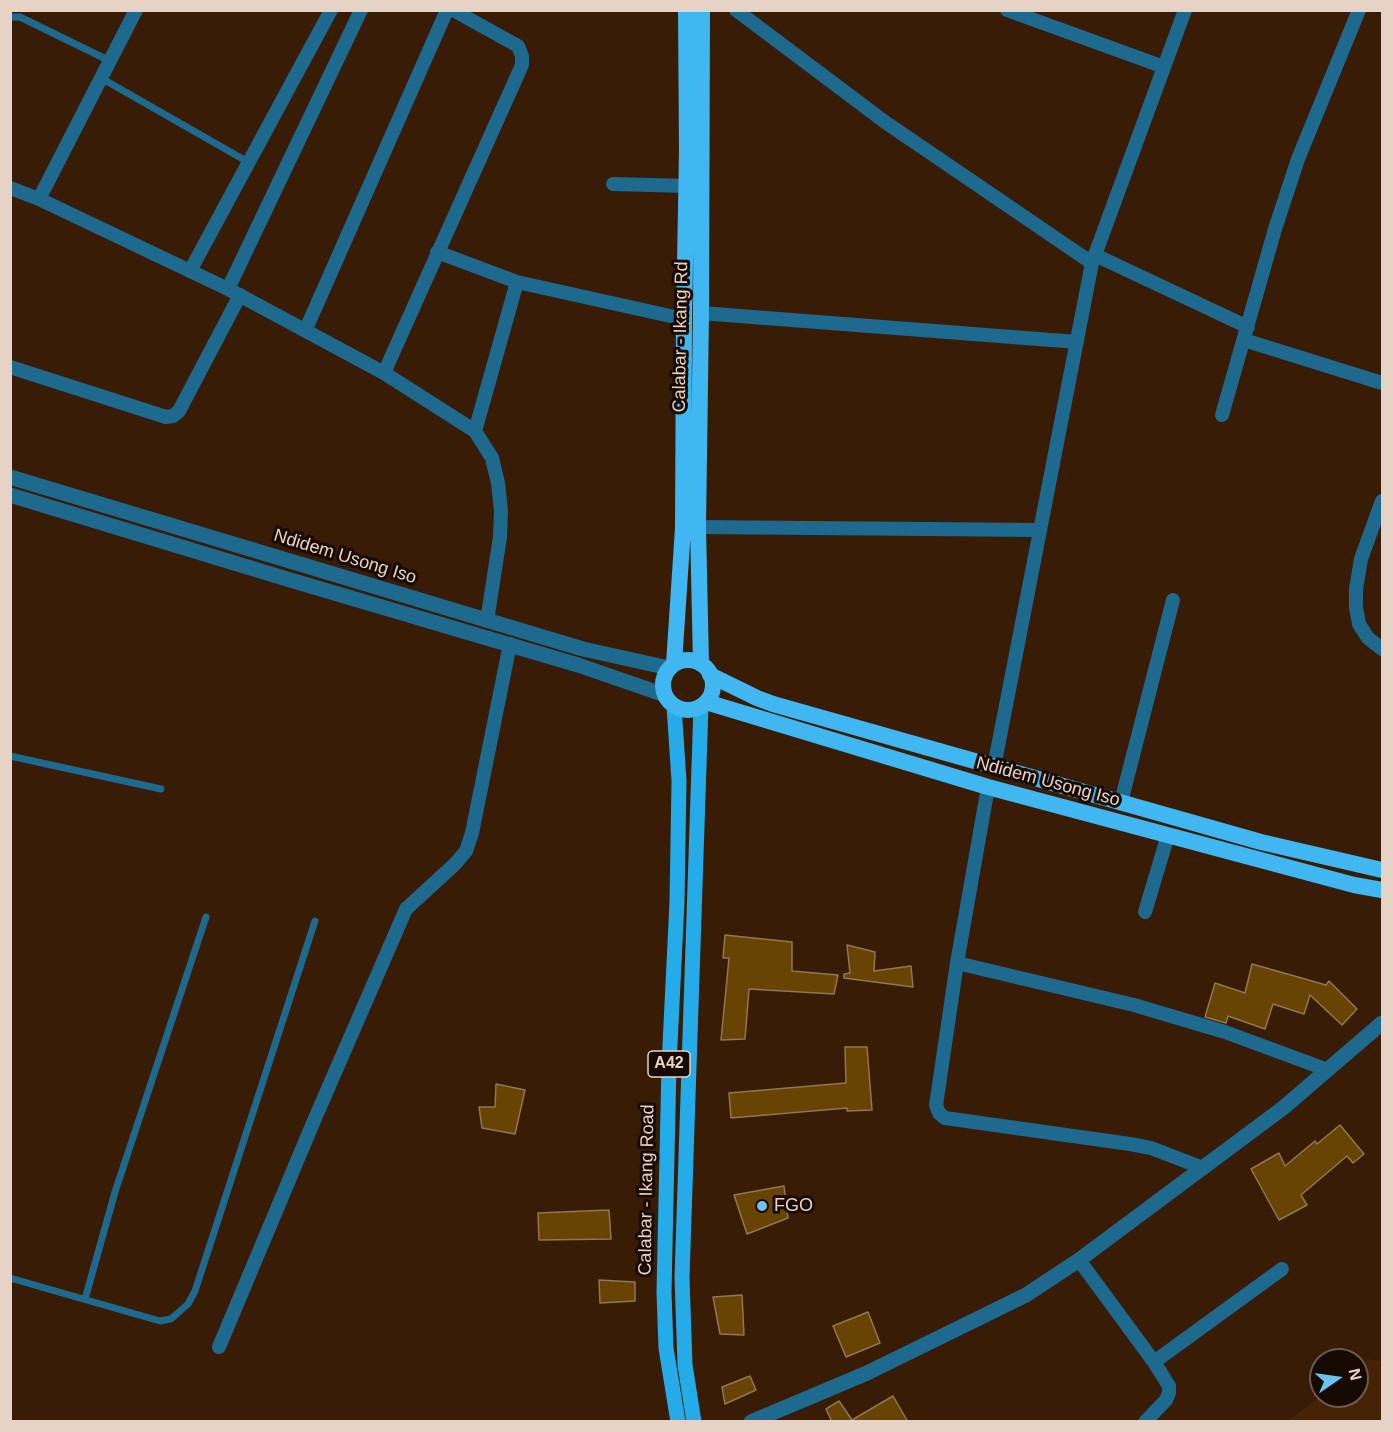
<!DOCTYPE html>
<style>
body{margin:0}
#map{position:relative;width:1393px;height:1432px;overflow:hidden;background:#391c05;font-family:Arial,sans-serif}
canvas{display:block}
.frame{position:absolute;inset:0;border:12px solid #e7d3c6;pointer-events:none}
.north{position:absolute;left:1309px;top:1348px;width:60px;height:60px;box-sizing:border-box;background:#170a03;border:2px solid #6a5a51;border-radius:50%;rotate:77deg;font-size:16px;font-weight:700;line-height:24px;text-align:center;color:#e7d3c6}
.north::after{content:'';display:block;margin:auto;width:21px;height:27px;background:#6cc3f2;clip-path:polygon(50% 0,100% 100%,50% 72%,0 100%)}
</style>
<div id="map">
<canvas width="1393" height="1432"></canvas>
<div class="frame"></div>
<div class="north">N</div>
</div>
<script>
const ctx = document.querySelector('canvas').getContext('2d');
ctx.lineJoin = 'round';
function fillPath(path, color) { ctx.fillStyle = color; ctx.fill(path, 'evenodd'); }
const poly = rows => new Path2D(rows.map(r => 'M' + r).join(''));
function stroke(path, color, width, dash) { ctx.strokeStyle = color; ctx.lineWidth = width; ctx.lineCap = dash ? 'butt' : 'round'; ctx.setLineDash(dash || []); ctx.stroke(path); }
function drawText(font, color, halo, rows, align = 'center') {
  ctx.font = font + ' Arial,sans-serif'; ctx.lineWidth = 6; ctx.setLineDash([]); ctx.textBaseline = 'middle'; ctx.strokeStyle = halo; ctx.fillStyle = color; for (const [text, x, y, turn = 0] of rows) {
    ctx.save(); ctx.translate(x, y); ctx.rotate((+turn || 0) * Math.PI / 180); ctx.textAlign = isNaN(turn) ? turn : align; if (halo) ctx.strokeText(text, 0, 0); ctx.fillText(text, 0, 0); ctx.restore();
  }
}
const built = poly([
 [1369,1359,1382,1362,1382,1421,1288,1421,1321,1396,1357,1396,1357,1368]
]);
const building = poly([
 [725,935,792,942,792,971,838,975,834,994,749,989,745,1039,721,1040,729,958,723,958,725,935],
 [847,945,875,952,874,971,911,966,913,987,844,978,844,974,850,973,847,945],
 [1252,964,1326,985,1329,981,1357,1009,1342,1025,1310,995,1304,1014,1273,1004,1265,1029,1228,1016,1226,1023,1205,1017,1215,983,1245,993,1252,964],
 [845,1047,867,1047,872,1110,847,1111,847,1108,731,1118,729,1093,846,1083,845,1047],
 [496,1084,525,1090,515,1134,482,1128,479,1107,495,1107,496,1084],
 [1340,1125,1364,1154,1353,1163,1347,1156,1301,1195,1307,1205,1279,1220,1251,1169,1279,1153,1285,1166,1315,1141,1317,1144,1340,1125],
 [784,1186,788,1218,747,1234,734,1195,784,1186],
 [609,1210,611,1239,539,1240,538,1213,609,1210],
 [599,1280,635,1282,635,1301,600,1303,599,1280],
 [742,1295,744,1335,720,1334,713,1297,742,1295],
 [868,1312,880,1343,846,1357,833,1326,868,1312],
 [750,1376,756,1390,725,1404,722,1387,750,1376],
 [893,1396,908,1422,832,1422,826,1409,839,1401,852,1420,893,1396]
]);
const service = poly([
 [10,17,20,17,110,61],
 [101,78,248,162],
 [10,756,161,789],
 [10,1278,160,1321,171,1319,188,1304,195,1291,315,921],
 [85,1299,115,1192,206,917]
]);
const minor = poly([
 [736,10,885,122,1092,263],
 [1007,10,1164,67],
 [613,184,687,186],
 [10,188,39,199,228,289,384,373,475,431,492,458,498,483,501,511,500,537,487,621],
 [39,199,136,10],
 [437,252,517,282,684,319],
 [1095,255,1248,327],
 [190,271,331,10],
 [228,289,361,10],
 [701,313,1077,342],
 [306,329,447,10],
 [1244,340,1382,383],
 [10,367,166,417,173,416,179,411,240,295],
 [384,373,522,65,522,56,518,46,453,10],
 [1222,415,1275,229,1298,159,1359,10],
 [475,431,517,282],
 [1382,501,1361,559,1356,589,1356,607,1359,624,1368,638,1382,649],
 [698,527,1039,530],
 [994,767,1092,263,1185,10],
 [988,787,957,963,936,1105,939,1113,945,1118,1130,1144,1151,1148,1203,1168],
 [1121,802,1173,600],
 [1145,912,1168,835],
 [957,963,1134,1005,1225,1032,1328,1070],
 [1079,1260,1154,1362,1169,1386,1169,1393,1166,1400,1145,1422],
 [219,1347,313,1123,406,909,455,864,466,851,472,833,510,644],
 [1154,1362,1282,1269]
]);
const tertiary = poly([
 [10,477,583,649,669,668],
 [10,495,287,579,578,665,665,695],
 [751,1422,867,1373,1026,1295,1079,1260,1283,1108,1382,1023]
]);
const primary = poly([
 [674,706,679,781,677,902,669,1065,664,1292,666,1348,678,1422],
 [694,1422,685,1365,682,1277,701,706]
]);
const trunk = poly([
 '663 685a25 25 0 1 1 50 0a25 25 0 1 1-50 0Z',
 [674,664,683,528,684,319,687,151,686,10],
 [701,664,698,527,701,313,702,10],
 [710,675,757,698,773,704,1261,842,1382,870],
 [706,702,988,787,1354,885,1382,890]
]);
const markers = [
 [762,1206,6,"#6cc3f2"]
];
const shields = [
 [669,1064,42]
];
const shieldNames = [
 ["A42",669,1064]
];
const streetNames = [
 ["Calabar - Ikang Rd",681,337,-89],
 ["Ndidem Usong Iso",345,557,17],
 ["Ndidem Usong Iso",1048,782,15],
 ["Calabar - Ikang Road",647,1190,-89]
];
const poiNames = [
 ["FGO",774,1206]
];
fillPath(built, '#472306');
fillPath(building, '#674404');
stroke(building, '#907755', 1.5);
stroke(service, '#1e698e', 7);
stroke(minor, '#1e698e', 14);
stroke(tertiary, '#1e698e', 15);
stroke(primary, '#25abe7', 15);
stroke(trunk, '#40b7f0', 16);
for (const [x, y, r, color] of markers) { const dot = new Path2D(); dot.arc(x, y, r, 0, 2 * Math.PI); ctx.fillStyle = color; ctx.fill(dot); stroke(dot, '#170a03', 2); }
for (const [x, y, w] of shields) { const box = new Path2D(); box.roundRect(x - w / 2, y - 13, w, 26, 4.5); ctx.fillStyle = '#170a03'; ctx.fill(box); stroke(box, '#e7d3c6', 1.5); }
drawText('bold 16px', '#e7d3c6', null, shieldNames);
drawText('18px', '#e7d3c6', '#170a03', streetNames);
drawText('18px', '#e7d3c6', '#170a03', poiNames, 'left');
</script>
